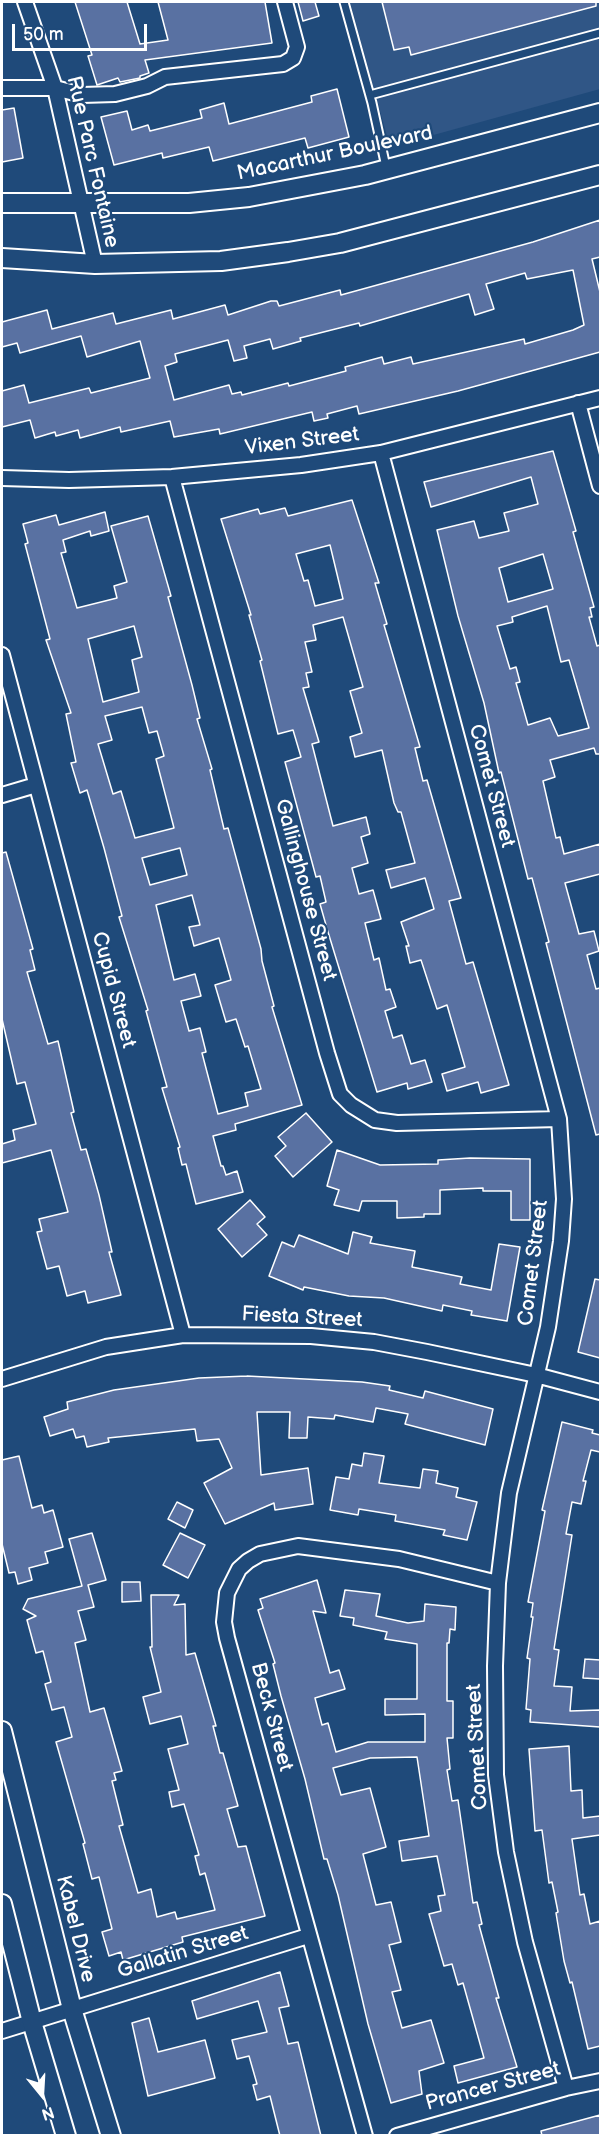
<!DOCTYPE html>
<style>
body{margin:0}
#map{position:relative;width:602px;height:2137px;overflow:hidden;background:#1f4a7a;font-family:"Balsamiq Sans",sans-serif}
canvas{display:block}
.frame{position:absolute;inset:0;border:3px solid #fff;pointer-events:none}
.north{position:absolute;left:12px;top:2065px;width:60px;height:60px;-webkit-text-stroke:4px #1f4a7a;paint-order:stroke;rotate:162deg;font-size:16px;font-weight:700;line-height:24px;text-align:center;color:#fff}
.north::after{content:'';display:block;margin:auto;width:21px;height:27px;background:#fff;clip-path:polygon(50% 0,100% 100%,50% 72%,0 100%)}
.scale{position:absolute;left:12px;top:24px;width:135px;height:27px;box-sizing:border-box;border:3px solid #fff;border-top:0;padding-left:8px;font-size:18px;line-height:21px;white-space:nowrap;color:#fff;-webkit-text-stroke:4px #1f4a7a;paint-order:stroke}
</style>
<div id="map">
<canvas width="602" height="2137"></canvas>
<div class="frame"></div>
<div class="north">N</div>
<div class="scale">50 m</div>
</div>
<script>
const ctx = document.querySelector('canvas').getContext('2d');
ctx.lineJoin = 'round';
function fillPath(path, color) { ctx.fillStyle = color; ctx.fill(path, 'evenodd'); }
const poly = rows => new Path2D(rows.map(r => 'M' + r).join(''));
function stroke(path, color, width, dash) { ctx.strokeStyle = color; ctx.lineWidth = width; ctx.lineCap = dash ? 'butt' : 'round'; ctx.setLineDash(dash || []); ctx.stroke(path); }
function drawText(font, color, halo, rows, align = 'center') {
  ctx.font = font + ' "Balsamiq Sans",sans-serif'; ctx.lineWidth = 4.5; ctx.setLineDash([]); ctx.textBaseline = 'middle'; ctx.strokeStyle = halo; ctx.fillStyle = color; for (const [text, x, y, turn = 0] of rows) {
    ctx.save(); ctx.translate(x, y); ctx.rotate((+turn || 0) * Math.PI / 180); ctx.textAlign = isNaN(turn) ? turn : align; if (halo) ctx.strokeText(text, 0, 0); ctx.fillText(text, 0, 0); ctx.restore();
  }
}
const built = poly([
 [350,2,600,2,600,89,390,147]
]);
const building = poly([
 [75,2,127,2,140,44,168,40,158,2,265,2,272,43,145,60,149,73,140,76,140,78,120,82,118,78,97,85,88,56,92,55,75,2],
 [298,2,315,2,319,16,303,21,298,2],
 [382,2,596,2,596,6,411,55,409,47,394,50,382,2],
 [337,89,349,137,308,148,305,138,213,161,209,147,163,158,162,153,114,165,101,117,127,111,132,130,148,125,150,131,202,118,200,110,224,103,229,124,312,102,311,96,337,89],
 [14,108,23,158,2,162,2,110,14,108],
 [600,220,600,257,592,259,600,292,600,352,458,391,359,414,357,406,327,414,328,418,314,421,312,412,220,434,219,429,174,437,170,421,121,432,120,427,80,438,78,430,56,436,55,432,35,438,30,420,2,427,2,391,24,385,29,403,89,388,91,393,150,378,140,341,87,357,81,336,20,353,17,343,2,347,2,322,47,310,52,329,113,313,116,324,171,310,173,319,225,305,228,315,271,301,277,301,279,306,340,290,341,295,533,242,600,220],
 [573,270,584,325,573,330,525,344,524,339,413,364,411,357,384,364,382,357,345,367,346,371,289,386,288,383,242,395,241,392,232,394,229,385,174,400,165,366,177,362,175,354,228,340,234,361,247,358,244,346,270,339,273,349,301,341,300,338,359,323,360,326,469,294,475,315,494,309,486,284,525,273,527,279,573,270],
 [553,451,576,531,573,532,594,607,590,608,592,617,589,617,597,646,600,645,600,754,596,754,594,748,550,760,555,777,543,781,556,838,560,837,564,854,600,844,600,874,565,883,579,934,594,931,599,951,587,955,596,989,600,988,600,1134,596,1135,546,943,549,942,532,878,528,879,501,772,499,773,484,703,458,616,437,530,474,521,479,538,509,531,504,513,538,504,531,477,431,507,424,482,553,451],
 [543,554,553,589,508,602,499,568,543,554],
 [547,606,561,662,569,660,589,728,558,736,550,718,528,725,516,683,520,682,516,667,510,669,497,626,513,622,512,617,547,606],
 [352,500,379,583,375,583,387,624,384,625,420,747,415,748,423,781,427,780,461,898,449,901,466,964,473,962,509,1085,481,1093,478,1082,447,1091,442,1074,465,1067,447,1005,437,1009,421,960,410,963,406,946,409,946,401,922,434,909,425,878,391,888,386,870,415,863,401,812,398,812,394,803,382,750,355,757,350,737,362,733,350,691,363,687,343,617,313,625,316,640,305,642,312,672,306,673,309,687,303,688,319,742,312,744,333,826,366,817,370,834,361,837,368,863,352,868,359,894,373,890,381,919,365,923,374,960,379,958,386,990,390,989,396,1007,385,1011,393,1038,402,1035,411,1064,425,1060,432,1082,408,1089,407,1083,377,1092,328,932,320,904,326,902,320,876,316,877,285,762,301,757,293,730,278,734,260,661,262,660,249,615,251,615,221,519,258,509,260,514,285,508,288,516,352,500],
 [330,545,343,599,315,606,308,580,304,581,296,554,330,545],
 [105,512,109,531,91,536,90,531,63,540,66,552,61,553,77,608,117,598,114,586,127,582,111,526,148,516,171,596,168,597,192,685,200,718,197,719,212,769,210,770,224,829,228,828,261,949,262,961,274,1006,272,1007,302,1105,235,1124,236,1130,213,1136,221,1166,223,1166,226,1175,237,1171,243,1192,196,1204,186,1164,182,1165,178,1148,180,1147,162,1088,167,1087,146,1011,148,1010,119,917,122,916,104,848,87,790,80,793,71,763,76,762,66,714,71,713,46,640,50,639,25,544,28,543,23,524,56,515,59,525,105,512],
 [134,626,142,657,132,660,139,692,103,702,88,639,134,626],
 [142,707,149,733,157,731,164,756,156,759,174,828,135,838,121,791,113,794,98,744,112,740,105,716,142,707],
 [180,848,187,875,150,885,142,858,180,848],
 [192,895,200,925,189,927,194,946,219,938,231,980,215,985,226,1022,236,1019,245,1047,248,1046,261,1089,245,1093,248,1106,218,1114,202,1053,206,1052,200,1028,189,1031,181,1001,201,996,195,974,174,980,156,905,192,895],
 [6,852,33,949,30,950,35,970,27,972,48,1044,58,1041,74,1112,71,1113,81,1150,86,1149,99,1195,112,1252,109,1252,121,1295,88,1303,85,1291,67,1296,59,1266,47,1269,37,1232,42,1231,39,1219,68,1212,51,1150,2,1163,2,1144,15,1140,13,1130,36,1124,25,1082,17,1084,2,1019,2,853,6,852],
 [306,1113,332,1142,293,1177,275,1156,286,1146,278,1137,306,1113],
 [337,1150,380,1165,438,1164,438,1160,470,1158,530,1159,530,1220,511,1220,511,1191,483,1191,483,1188,440,1190,440,1214,424,1214,424,1217,397,1218,397,1201,362,1201,359,1211,334,1205,339,1190,327,1186,337,1150],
 [250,1200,265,1217,257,1224,267,1235,242,1257,218,1229,250,1200],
 [353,1232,372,1237,370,1243,415,1251,412,1267,462,1277,460,1284,491,1290,499,1244,520,1247,507,1321,471,1315,472,1311,443,1305,442,1311,384,1298,349,1296,304,1287,303,1290,269,1276,282,1242,294,1247,299,1235,348,1254,353,1232],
 [595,1279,600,1280,600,1358,578,1352,595,1279],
 [247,1376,362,1382,390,1386,389,1390,423,1398,425,1391,493,1409,485,1445,405,1424,408,1414,376,1408,373,1422,335,1415,334,1419,308,1417,307,1438,289,1438,290,1412,257,1412,261,1475,308,1468,313,1504,275,1510,274,1503,225,1524,204,1483,232,1468,219,1439,197,1441,195,1429,108,1438,109,1442,87,1447,84,1436,76,1438,73,1429,50,1436,44,1417,68,1409,67,1402,114,1390,199,1378,247,1376],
 [562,1422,593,1430,592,1433,600,1435,600,1452,591,1450,583,1481,586,1481,581,1504,572,1502,566,1534,572,1535,554,1649,559,1650,554,1686,572,1687,570,1711,600,1710,600,1727,530,1722,531,1710,526,1709,530,1659,527,1658,533,1617,531,1617,533,1603,528,1602,545,1511,542,1510,562,1422],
 [364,1453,384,1456,379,1483,420,1488,423,1469,438,1471,436,1483,458,1488,456,1497,477,1502,467,1540,443,1535,445,1530,395,1521,396,1515,359,1509,358,1515,330,1510,336,1477,349,1479,352,1464,362,1466,364,1453],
 [19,1456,32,1508,42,1505,44,1513,53,1510,63,1547,45,1552,48,1563,29,1568,32,1580,18,1584,15,1572,9,1573,2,1544,2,1460,19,1456],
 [177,1502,193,1510,185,1528,168,1519,177,1502],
 [92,1533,106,1580,88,1585,94,1607,78,1611,86,1640,75,1643,90,1712,104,1708,122,1771,114,1773,116,1780,112,1781,123,1825,119,1826,138,1893,151,1889,157,1917,175,1912,177,1919,215,1910,205,1873,200,1875,195,1856,199,1855,184,1804,172,1807,169,1792,179,1790,168,1749,188,1744,181,1716,150,1724,143,1697,161,1692,150,1647,152,1647,151,1595,179,1595,174,1605,185,1604,186,1655,195,1653,216,1726,213,1726,220,1753,223,1753,238,1806,227,1809,238,1847,246,1846,265,1916,182,1937,183,1942,123,1960,121,1952,109,1956,102,1932,112,1929,99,1877,92,1879,83,1844,85,1843,56,1742,72,1737,64,1707,52,1710,45,1684,51,1682,43,1651,36,1653,27,1620,36,1616,23,1609,28,1599,82,1586,69,1539,92,1533],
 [180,1533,205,1545,188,1578,163,1565,180,1533],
 [317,1580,326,1613,313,1611,330,1673,339,1670,345,1689,315,1698,322,1725,328,1723,336,1752,368,1742,425,1742,425,1714,385,1715,385,1699,417,1699,417,1644,385,1639,387,1632,353,1625,354,1618,340,1616,345,1590,380,1594,376,1616,408,1623,424,1621,425,1604,456,1607,455,1630,450,1629,449,1643,447,1643,447,1701,453,1701,453,1738,447,1738,450,1769,447,1770,452,1801,458,1800,473,1903,477,1902,482,1924,479,1925,499,1998,496,1998,517,2067,458,2083,454,2066,484,2058,463,1983,458,1985,452,1964,444,1966,429,1914,441,1911,438,1896,445,1895,437,1856,402,1861,399,1841,429,1836,417,1757,370,1758,333,1768,341,1795,370,1788,386,1847,363,1854,376,1905,391,1902,401,1942,389,1945,401,1990,392,1992,402,2028,431,2020,444,2063,419,2071,422,2094,391,2103,368,2024,338,1895,327,1859,324,1859,305,1779,281,1696,273,1664,275,1663,258,1610,263,1608,260,1599,317,1580],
 [122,1582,140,1582,141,1601,122,1602,122,1582],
 [585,1659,600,1660,600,1679,583,1678,585,1659],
 [569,1746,571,1791,582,1790,583,1818,600,1816,600,1835,572,1839,580,1895,584,1894,590,1924,600,1921,600,2046,588,2049,572,1982,570,1983,564,1961,556,1913,558,1912,552,1882,549,1883,542,1830,535,1831,529,1749,569,1746],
 [280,1972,289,2006,279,2008,288,2044,298,2042,321,2136,280,2136,270,2096,257,2100,253,2085,257,2084,249,2056,237,2059,232,2040,267,2032,258,2001,197,2019,192,2001,280,1972],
 [149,2018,158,2052,205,2040,215,2078,148,2096,132,2023,149,2018],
 [600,2115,600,2136,542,2136,541,2131,600,2115]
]);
const service = poly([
 [344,2,372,103,386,167],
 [370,95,600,33]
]);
const minor = poly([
 [25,2,55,88,95,264],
 [2,88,55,88,82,95,115,94,147,86,165,77,283,64,293,58,297,47,285,2],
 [578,403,600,486],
 [381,453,559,1119,564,1199,561,1241,548,1327,509,1493,498,1583,495,1666,496,1775,506,1852,525,1942,566,2088],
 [172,477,327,1053,340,1094,351,1105,375,1120,397,1123,559,1119],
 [2,478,69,480,172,477,301,465,381,453,600,398],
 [2,655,183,1335],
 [2,795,36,785],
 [2,1379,106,1347,183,1335,311,1336,374,1342,427,1352,536,1375,600,1392],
 [2,2031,308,1936],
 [365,2136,227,1638,224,1622,227,1593,239,1569,248,1561,260,1554,298,1546,399,1559,498,1583],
 [397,2136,566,2088,600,2081]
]);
const tertiary = poly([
 [2,203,189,203,249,197,365,175,600,113],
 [2,258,95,264,221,261,288,252,340,243,600,175],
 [2,1731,72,2009,111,2136],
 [2,1904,32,2022,66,2136]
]);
const streetNames = [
 ["Macarthur Boulevard",335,154,-12],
 ["Rue Parc Fontaine",92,162,77],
 ["Vixen Street",302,442,-7],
 ["Comet Street",491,786,75],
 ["Gallinghouse Street",305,890,75],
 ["Cupid Street",113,990,75],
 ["Comet Street",534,1263,-83],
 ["Fiesta Street",302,1318,3],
 ["Beck Street",271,1717,75],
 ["Comet Street",478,1747,-93],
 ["Kabel Drive",75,1929,76],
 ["Gallatin Street",183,1953,-17],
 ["Prancer Street",493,2087,-15]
];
fillPath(built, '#305686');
fillPath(building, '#5971a2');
stroke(building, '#fff', 1.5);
stroke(service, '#fff', 11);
stroke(minor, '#fff', 18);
stroke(tertiary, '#fff', 22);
stroke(service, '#1f4a7a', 7);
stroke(minor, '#1f4a7a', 14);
stroke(tertiary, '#1f4a7a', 18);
drawText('21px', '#fff', '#1f4a7a', streetNames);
</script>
